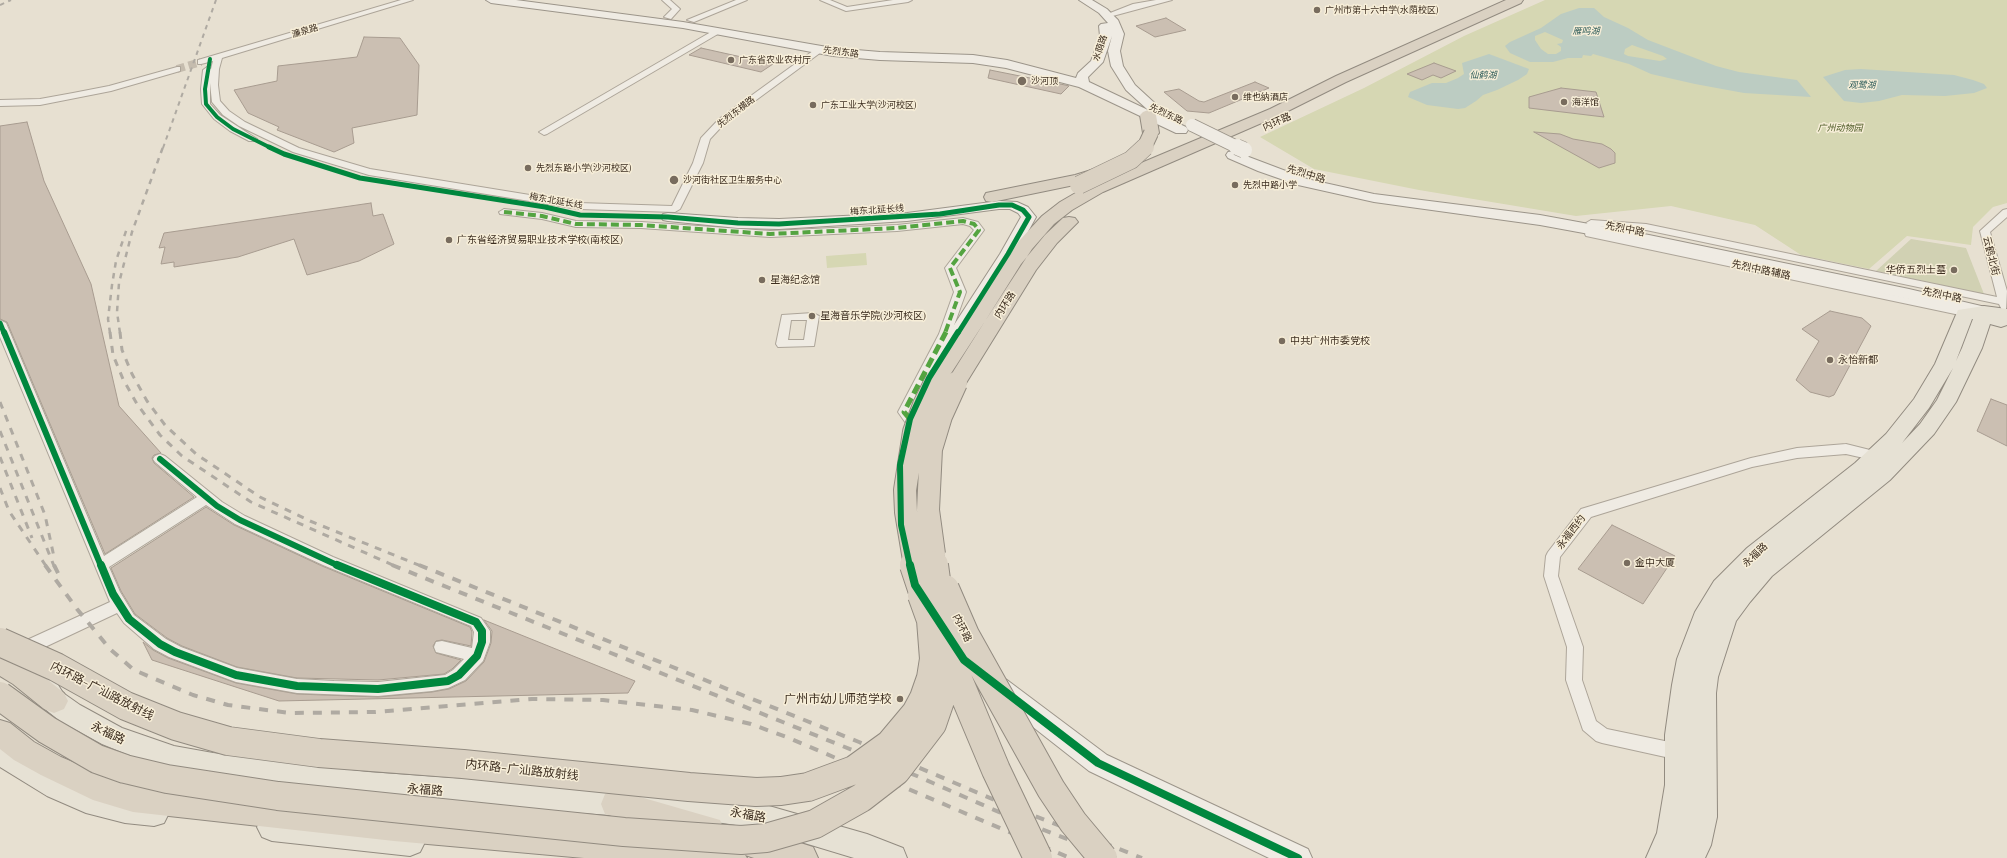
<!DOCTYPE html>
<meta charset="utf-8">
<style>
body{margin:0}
canvas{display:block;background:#e7e0d1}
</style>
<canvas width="2007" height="858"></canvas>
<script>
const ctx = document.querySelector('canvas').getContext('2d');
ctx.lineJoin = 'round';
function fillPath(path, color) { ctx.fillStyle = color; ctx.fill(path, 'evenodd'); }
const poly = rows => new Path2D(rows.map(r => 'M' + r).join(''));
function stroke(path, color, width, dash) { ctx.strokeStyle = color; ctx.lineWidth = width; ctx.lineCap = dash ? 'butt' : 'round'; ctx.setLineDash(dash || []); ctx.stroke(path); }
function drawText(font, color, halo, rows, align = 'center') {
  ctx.font = font + ' "Playfair Display","Noto Sans SC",serif'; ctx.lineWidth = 3; ctx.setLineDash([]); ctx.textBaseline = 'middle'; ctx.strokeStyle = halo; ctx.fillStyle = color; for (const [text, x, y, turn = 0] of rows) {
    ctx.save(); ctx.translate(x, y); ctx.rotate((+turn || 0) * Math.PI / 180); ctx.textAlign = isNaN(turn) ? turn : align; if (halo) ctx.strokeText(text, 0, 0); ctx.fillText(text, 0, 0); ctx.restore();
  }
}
const green = poly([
 [1545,0,2007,0,2007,203,1993,207,1973,227,1971,245,1907,236,1869,269,1801,255,1755,225,1671,206,1576,216,1419,190,1314,169,1260,137,1364,88,1464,36],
 [866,253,867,265,827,268,826,256]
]);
const cemetery = poly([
 [1911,239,1966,248,1984,294,1876,271]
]);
const water = poly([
 [1579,8,1594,8,1604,17,1628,28,1648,40,1716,66,1739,72,1797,80,1811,97,1744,93,1695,84,1651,74,1629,64,1593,54,1591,56,1583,55,1582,58,1568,58,1553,62,1530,62,1510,53,1505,46,1510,42,1541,28,1561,14],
 [1545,32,1563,40,1562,43,1557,44,1561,47,1561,51,1556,54,1548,54,1541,49,1535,40,1535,36],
 [1632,45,1663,56,1667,59,1660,61,1628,56,1624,54,1625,49],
 [1489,54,1529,69,1527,74,1518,80,1497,90,1483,95,1476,101,1465,108,1458,109,1427,105,1408,97,1410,92,1432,83,1446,83,1458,78,1464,74,1462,63],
 [1861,69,1954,75,1973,80,1984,84,1987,88,1974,93,1945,96,1902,95,1879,101,1861,103,1844,101,1823,77,1845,70]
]);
const building = poly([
 [1166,18,1186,30,1155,37,1136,26,1166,18],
 [364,37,400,38,419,65,417,115,352,128,354,143,334,152,277,130,279,127,248,113,234,90,277,81,278,66,357,57,364,37],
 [701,48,773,64,761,72,689,55,701,48],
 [1434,63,1456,71,1441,78,1433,75,1422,80,1407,74,1434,63],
 [990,70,1065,85,1069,86,1061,94,988,78,990,70],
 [1255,82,1269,88,1209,113,1187,111,1164,92,1179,89,1199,101,1204,102,1255,82],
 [1561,88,1596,92,1604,117,1529,108,1529,97,1561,88],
 [27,122,44,181,91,284,119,406,161,453,154,455,152,458,154,463,194,497,105,554,7,322,0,319,0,126,27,122],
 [1534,132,1560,134,1573,139,1602,144,1611,149,1615,153,1615,163,1599,168,1534,132],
 [371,203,373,216,383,214,394,244,359,261,307,275,294,239,238,257,174,267,174,262,161,264,165,247,159,248,164,233,371,203],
 [1830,311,1862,318,1871,326,1834,395,1829,397,1810,392,1796,380,1819,341,1802,329,1830,311],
 [1991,399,2007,405,2007,446,1977,431,1991,399],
 [206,507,234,525,322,566,470,627,472,632,471,646,442,640,436,641,433,646,436,653,461,660,452,669,444,674,378,680,297,678,237,667,182,646,167,638,135,614,121,591,111,568,206,507],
 [1612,525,1675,556,1643,604,1578,569,1612,525],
 [484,620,635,681,628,693,279,701,152,660,143,642,153,650,168,658,236,683,297,694,378,697,432,692,449,689,466,681,484,662,491,643,492,631,484,620]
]);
const streetTunnel = poly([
 [177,69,201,62]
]);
const street = poly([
 [401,0,413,0,222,58,219,69,218,85,220,101,229,111,245,122,299,148,370,169,579,203,672,206,693,163,701,138,719,119,817,48,824,50,725,123,710,139,703,163,680,209,675,212,579,209,369,175,293,152,239,126,223,115,212,102,210,83,210,104,220,115,257,139,255,141,249,141,230,131,214,119,202,104,201,89,203,70,207,67,211,69,213,61,201,64,198,64,198,60,401,0],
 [662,0,670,0,680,9,671,19,664,17,672,9,662,0],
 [736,0,747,0,694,22,687,20,736,0],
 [820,0,830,0,847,7,893,0,912,0,908,2,846,11,820,0],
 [1156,0,1172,0,1109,17,1105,15,1133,4,1156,0],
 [716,29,723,31,547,134,544,135,539,132,716,29],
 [177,67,180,67,180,71,111,91,40,105,0,106,0,100,40,99,73,93,109,86,177,67],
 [504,209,542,213,576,221,641,222,770,231,897,225,963,218,978,222,984,230,956,268,966,292,951,334,911,411,916,419,915,422,910,423,905,422,898,412,939,334,954,292,945,268,974,230,970,226,963,224,897,231,770,237,641,228,576,227,542,219,500,214,499,212,504,209],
 [2007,209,2007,217,1990,232,2007,291,2006,311,2002,310,1999,304,1646,230,1591,226,1586,223,1591,220,1646,224,1997,297,1980,231,2003,210,2007,209],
 [1590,231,1974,312,1980,315,1974,318,1586,236,1585,234,1586,232,1590,231],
 [813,313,819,316,814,346,778,347,776,344,782,315,813,313],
 [791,320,807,320,804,340,788,340,791,320],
 [0,320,6,323,104,556,197,497,155,462,153,459,155,456,160,454,165,456,222,502,245,516,333,557,481,618,490,631,490,642,483,661,465,680,448,688,432,691,378,696,297,693,236,682,169,657,154,649,124,623,117,613,28,655,22,656,16,655,14,650,16,645,110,602,0,337,0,320],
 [206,505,235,524,323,565,471,626,474,632,472,648,442,641,436,642,434,647,436,652,464,659,453,670,445,675,378,682,334,681,297,679,237,668,181,647,166,639,134,615,120,592,109,567,206,505],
 [1846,444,1882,453,1884,456,1882,459,1877,461,1846,454,1797,458,1752,467,1591,517,1560,557,1558,576,1583,647,1582,680,1596,721,1607,729,1679,744,1685,747,1688,752,1685,757,1679,760,1602,743,1596,741,1583,730,1566,680,1567,647,1544,576,1546,556,1548,552,1581,509,1751,458,1797,448,1846,444]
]);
const secondary = poly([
 [486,0,516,0,683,22,833,48,880,52,973,55,1007,60,1076,78,1078,73,1091,61,1100,36,1099,26,1101,24,1108,23,1099,13,1079,0,1092,0,1107,9,1118,20,1124,34,1120,51,1123,66,1135,85,1160,108,1159,111,1152,111,1186,127,1188,130,1186,133,1176,133,1079,87,1006,68,973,63,880,60,833,56,683,28,491,3,486,0],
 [1112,36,1108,51,1111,66,1126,90,1148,110,1089,82,1088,77,1103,62,1112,36],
 [1233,151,1307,179,1374,194,1540,215,1649,235,1909,289,2007,312,2007,322,1909,299,1649,245,1540,225,1374,202,1298,185,1258,171,1228,158,1226,155,1228,152,1233,151],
 [999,201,1017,202,1028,207,1036,217,1016,254,950,359,947,363,941,364,935,363,932,359,1000,254,1021,217,1018,213,1010,209,999,209,907,221,779,229,738,228,668,221,663,220,661,217,663,214,668,213,738,218,779,219,907,213,999,201],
 [999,677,1007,680,1107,755,1308,849,1312,858,1269,858,1089,771,991,694,987,687,991,680,999,677]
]);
const primary = poly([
 [1984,306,2007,309,2007,325,2001,327,1990,324,1982,348,1956,402,1934,434,1890,480,1772,576,1750,602,1736,621,1718,677,1716,693,1717,817,1711,845,1705,858,1646,858,1657,833,1665,785,1665,735,1672,685,1677,659,1695,612,1714,581,1747,548,1855,463,1886,434,1914,399,1935,364,1958,310,1984,306],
 [1973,319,1962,348,1956,361,1972,319,1973,319],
 [1953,368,1937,400,1920,424,1902,443,1929,408,1953,368],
 [46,677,55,680,63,693,80,705,122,728,174,746,213,753,368,772,723,797,755,802,867,834,903,848,907,858,854,858,755,828,723,823,368,798,213,779,174,770,141,760,102,744,60,721,45,709,33,688,37,680,46,677],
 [0,740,10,743,67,778,89,788,125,797,154,800,164,803,169,813,164,823,154,826,125,823,86,813,47,796,0,767,0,740],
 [272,813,410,828,420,832,425,842,420,852,410,856,272,841,262,837,257,827,262,817,272,813]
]);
const highway = poly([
 [1506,0,1523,0,1521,3,1346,82,1280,115,1103,192,1072,210,1054,224,1032,249,944,384,937,386,930,384,927,379,1019,241,1042,216,1060,202,1091,184,1270,109,1336,76,1506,0],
 [1148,110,1153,112,1156,115,1159,133,1156,136,1151,138,1146,136,1143,133,1140,115,1143,112,1148,110],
 [1101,167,1107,169,1109,172,1107,175,1084,183,992,202,986,201,984,197,986,193,1075,175,1101,167],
 [1069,217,1075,218,1078,222,1057,243,1036,270,963,388,956,390,949,388,946,383,1021,264,1045,235,1063,218,1069,217],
 [0,651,10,654,33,668,64,693,68,701,64,709,54,713,44,709,13,684,0,676,0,651],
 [0,720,10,723,34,742,61,757,108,777,133,784,394,813,685,838,605,814,601,804,605,794,616,790,720,820,724,830,720,840,717,841,733,844,731,841,736,831,747,826,813,847,818,858,754,858,745,855,747,858,584,858,394,841,133,812,93,800,41,775,14,760,0,749,0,720]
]);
const railFar3 = poly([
 [0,5,11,0],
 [163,148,216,0]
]);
const railFar2 = poly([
 [110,333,108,319,112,285,116,261,127,228],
 [120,333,117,312,119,283,132,232,163,147]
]);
const railFar1 = poly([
 [110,332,113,355,123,379,137,404,160,435,182,456,251,502,395,566],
 [120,332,122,350,132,374,147,401,165,425,196,454,260,497,310,521,421,566],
 [0,402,45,515,54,557],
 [0,431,54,566],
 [0,457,32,538],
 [0,488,9,511,46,566]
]);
const rail = poly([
 [45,565,77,609,110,649,134,670,193,695,228,705,290,713,375,712,532,699,603,700,692,710,751,724,789,738,1070,858],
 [54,565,61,579],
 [392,565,917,776,1008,816,1116,858],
 [419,565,859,742,1004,804,1142,858]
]);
const secondaryBridgeFar1 = poly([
 [1192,125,1239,148]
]);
const secondaryBridge = poly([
 [1237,147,1244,150]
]);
const highwayBridgeFar3 = poly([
 [1144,148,1151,133]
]);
const highwayBridgeFar2 = poly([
 [1079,185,1131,160,1145,147]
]);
const highwayBridgeFar1 = poly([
 [931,541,934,566],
 [934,554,928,510,931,449,941,416,956,383],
 [915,566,906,512,905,490,914,432,924,405,937,379]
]);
const highwayBridge = poly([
 [914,565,928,607],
 [945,589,965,635,1051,789,1073,822,1103,858],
 [0,642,56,667,126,706,176,726,228,741,319,753,463,764,689,787,756,792,781,791,808,787,854,770,890,744,916,713,924,698,931,678,934,659,931,620,922,595],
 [949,658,996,770,1038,858],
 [0,696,47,730,97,759,125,769,167,779,278,796,624,832,741,840,766,838,815,824,861,798,896,771,932,724,944,689,946,670,944,639,934,565]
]);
const quietFar1 = poly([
 [504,212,542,216,576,224,641,225,770,234,897,228,963,221,974,224,979,230,950,268,960,292,945,333]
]);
const quiet = poly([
 [910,419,904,412,946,332]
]);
const cyclewayFar3 = poly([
 [210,59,205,89,206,104,217,117,233,129,271,148]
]);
const cyclewayFar2 = poly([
 [269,147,284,154,360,178,545,207,580,215,668,217,738,223,779,224,940,214,999,205,1012,205,1023,210,1029,217,1008,254,958,333],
 [0,323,4,333]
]);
const cyclewayFar1 = poly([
 [4,332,101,566],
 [160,459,217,506,240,520,339,566],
 [910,566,901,525,900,465,910,419,929,378,958,332]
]);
const cycleway = poly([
 [101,565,113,594,129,619,160,644,175,652,236,675,297,686,378,689,448,681,459,675,477,656,482,642,482,631,476,622,337,565],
 [910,565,915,585,964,660,1098,763,1298,858]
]);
const markers = [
 [1317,10,4,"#786c5e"],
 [731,60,4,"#786c5e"],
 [1022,81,5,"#786c5e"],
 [1235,97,4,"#786c5e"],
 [1564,102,4,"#786c5e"],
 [813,105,4,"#786c5e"],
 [528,168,4,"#786c5e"],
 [674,180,5,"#786c5e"],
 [1235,185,4,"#786c5e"],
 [449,240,4,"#786c5e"],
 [1954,270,4,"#786c5e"],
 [762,280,4,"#786c5e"],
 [812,316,4,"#786c5e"],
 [1282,341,4,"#786c5e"],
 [1830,360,4,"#786c5e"],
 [1627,563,4,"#786c5e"],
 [900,699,4,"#786c5e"]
];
const farPoinames = [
 ["广州市第十六中学(水荫校区)",1325,10],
 ["广东省农业农村厅",739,60],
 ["沙河顶",1031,81],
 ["维也纳酒店",1243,97],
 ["海洋馆",1572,102],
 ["广东工业大学(沙河校区)",821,105],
 ["先烈东路小学(沙河校区)",536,168],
 ["沙河街社区卫生服务中心",683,180],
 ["先烈中路小学",1243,185]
];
const farStreetnames = [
 ["濂泉路",305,31,-16],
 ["水荫路",1100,48,-71],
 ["先烈东路",841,52,7],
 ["先烈东横路",736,112,-38],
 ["先烈东路",1166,114,25],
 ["梅东北延长线",556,201,10],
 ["梅东北延长线",877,210,-4]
];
const farWaternames = [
 ["雁鸣湖",1586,31],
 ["仙鹤湖",1483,75],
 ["观鹭湖",1862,85]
];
const farParknames = [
 ["广州动物园",1840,128]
];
const streetNames = [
 ["内环路",1277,122,-24],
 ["先烈中路",1306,174,17],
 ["先烈中路",1625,229,11],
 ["云鹤北街",1991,256,76],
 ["先烈中路辅路",1761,270,12],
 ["先烈中路",1942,295,12],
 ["内环路",1005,305,-57],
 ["永福西约",1571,532,-52],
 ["永福路",1755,555,-43],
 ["内环路",962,628,64]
];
const poiNames = [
 ["广东省经济贸易职业技术学校(南校区)",457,240],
 ["华侨五烈士墓",1946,270,"right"],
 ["星海纪念馆",770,280],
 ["星海音乐学院(沙河校区)",820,316],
 ["中共广州市委党校",1290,341],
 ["永怡新都",1838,360],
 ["金中大厦",1635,563]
];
const nearStreetnames = [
 ["内环路-广汕路放射线",102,691,27],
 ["永福路",108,733,26],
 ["内环路-广汕路放射线",522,770,6],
 ["永福路",425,790,4],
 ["永福路",748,815,11]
];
const nearPoinames = [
 ["广州市幼儿师范学校",892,699]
];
fillPath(green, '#d6d7b3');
fillPath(cemetery, '#d1d1b3');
fillPath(water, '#bcccc2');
fillPath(building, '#cbbfb2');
stroke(building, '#a89c90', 1);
stroke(streetTunnel, '#c5bcae', 8, [8, 4]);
stroke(street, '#ada599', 2);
stroke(secondary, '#9c958a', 2);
stroke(primary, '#928b80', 2);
stroke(highway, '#928b80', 2);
fillPath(street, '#efebe3');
fillPath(secondary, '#efebe3');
fillPath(primary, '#e6e1d4');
fillPath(highway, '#dad1c2');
stroke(railFar3, '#afaaa2', 2, [4.5, 4.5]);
stroke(railFar2, '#afaaa2', 2.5, [5.5, 5.5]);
stroke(railFar1, '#afaaa2', 3, [7, 7]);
stroke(rail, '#afaaa2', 4, [9, 9]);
stroke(secondaryBridgeFar1, '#9c958a', 14, []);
stroke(secondaryBridge, '#9c958a', 17, []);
stroke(highwayBridgeFar3, '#928b80', 16, []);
stroke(highwayBridgeFar2, '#928b80', 19, []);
stroke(highwayBridgeFar1, '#928b80', 24, []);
stroke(highwayBridge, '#928b80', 30, []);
stroke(secondaryBridgeFar1, '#efebe3', 12);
stroke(secondaryBridge, '#efebe3', 16);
stroke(highwayBridgeFar3, '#dad1c2', 14);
stroke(highwayBridgeFar2, '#dad1c2', 18);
stroke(highwayBridgeFar1, '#dad1c2', 22);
stroke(highwayBridge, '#dad1c2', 28);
stroke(quietFar1, '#54a441', 4, [8, 4]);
stroke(quiet, '#54a441', 5, [10, 5]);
stroke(cyclewayFar3, '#00873e', 4);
stroke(cyclewayFar2, '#00873e', 5);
stroke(cyclewayFar1, '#00873e', 6);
stroke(cycleway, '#00873e', 8);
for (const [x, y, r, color] of markers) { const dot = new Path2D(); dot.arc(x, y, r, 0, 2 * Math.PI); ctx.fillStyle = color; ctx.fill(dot); stroke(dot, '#f7eed8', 1.5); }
drawText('9px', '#3d2e20', '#f7eed8', farPoinames, 'left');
drawText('9px', '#3d2e20', '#f7eed8', farStreetnames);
drawText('italic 9px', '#2f5d5a', '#f7eed8', farWaternames);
drawText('italic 9px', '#4d5a26', '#f7eed8', farParknames);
drawText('10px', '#3d2e20', '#f7eed8', streetNames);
drawText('10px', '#3d2e20', '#f7eed8', poiNames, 'left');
drawText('12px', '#3d2e20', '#f7eed8', nearStreetnames);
drawText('12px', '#3d2e20', '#f7eed8', nearPoinames, 'right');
</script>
